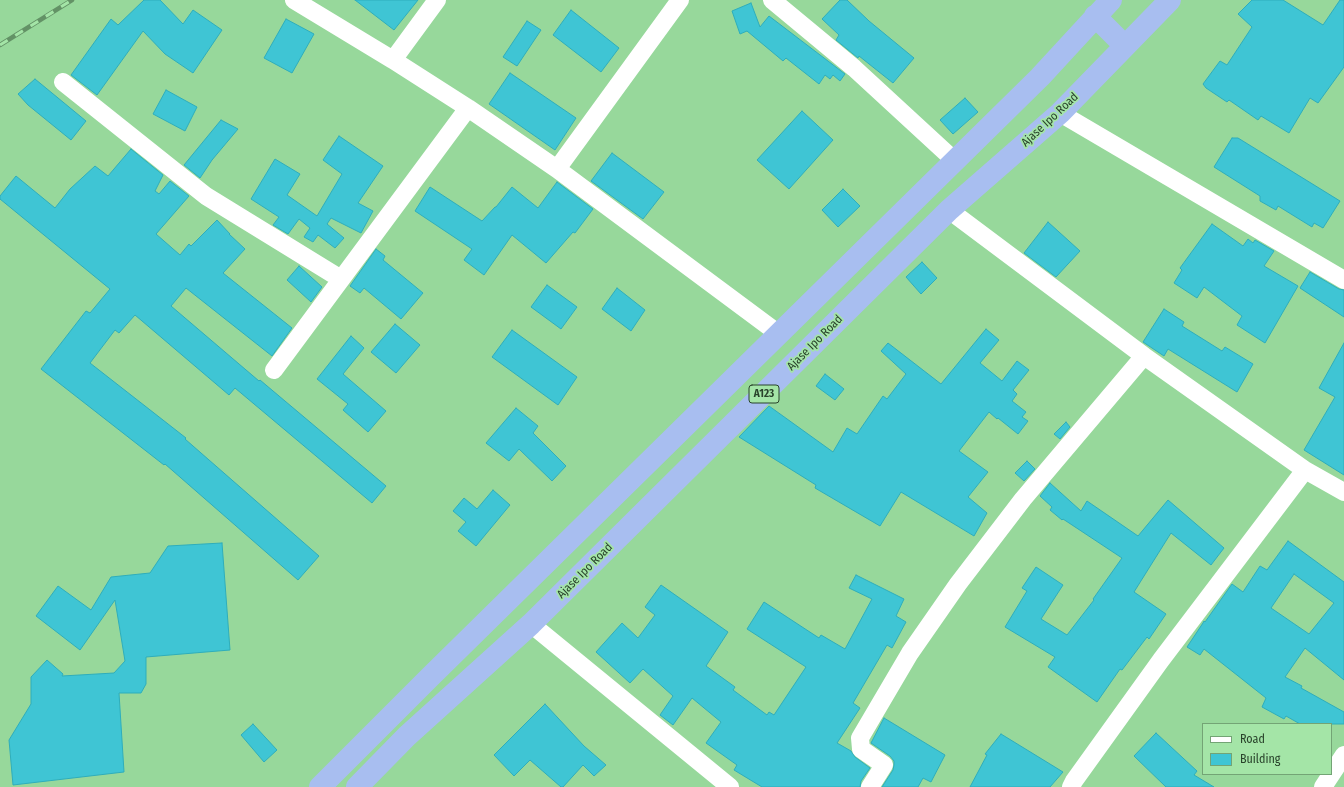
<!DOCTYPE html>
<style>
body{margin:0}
#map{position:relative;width:1344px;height:787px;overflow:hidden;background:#97d89b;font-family:"Fira Sans Condensed",sans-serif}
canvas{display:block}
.legend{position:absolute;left:1202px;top:723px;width:130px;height:52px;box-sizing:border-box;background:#a4e5a7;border:1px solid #73a475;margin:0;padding:5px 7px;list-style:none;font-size:12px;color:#29432b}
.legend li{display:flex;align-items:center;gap:8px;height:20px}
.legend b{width:20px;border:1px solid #73a475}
</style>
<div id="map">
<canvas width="1344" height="787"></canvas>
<ul class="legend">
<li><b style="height:5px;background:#fff"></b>Road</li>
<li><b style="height:11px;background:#3fc5d4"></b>Building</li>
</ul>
</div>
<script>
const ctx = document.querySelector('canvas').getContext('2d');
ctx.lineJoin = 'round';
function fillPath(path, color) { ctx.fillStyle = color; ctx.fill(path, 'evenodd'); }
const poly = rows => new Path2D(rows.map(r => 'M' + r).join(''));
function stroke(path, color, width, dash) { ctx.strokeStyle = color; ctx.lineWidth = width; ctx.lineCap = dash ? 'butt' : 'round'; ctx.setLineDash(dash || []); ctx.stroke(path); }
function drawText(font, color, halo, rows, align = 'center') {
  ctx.font = font + ' "Fira Sans Condensed",sans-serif'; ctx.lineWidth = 3.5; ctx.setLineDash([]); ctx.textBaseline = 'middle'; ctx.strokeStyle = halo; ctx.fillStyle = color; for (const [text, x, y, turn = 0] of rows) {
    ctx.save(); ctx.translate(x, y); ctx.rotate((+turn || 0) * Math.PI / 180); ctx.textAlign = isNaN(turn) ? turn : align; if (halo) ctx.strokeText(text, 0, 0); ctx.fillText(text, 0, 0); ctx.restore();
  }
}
const building = poly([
 [144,0,160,0,183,24,193,10,222,30,193,73,165,54,143,31,97,95,71,75,111,19,118,25,144,0],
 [355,0,418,0,394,30,355,0],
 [840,0,847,0,869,21,914,58,893,83,859,56,858,58,836,40,839,35,822,19,840,0],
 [1252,0,1283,0,1323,25,1340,0,1344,0,1344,67,1318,103,1310,98,1289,133,1261,116,1258,120,1229,100,1227,102,1206,88,1203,84,1220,61,1227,65,1252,27,1238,14,1252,0],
 [751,3,760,27,769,16,845,74,840,81,833,75,830,79,825,75,819,84,786,58,783,61,747,31,740,34,732,11,751,3],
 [571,10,619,48,601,72,553,35,571,10],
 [286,19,314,34,292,73,264,58,286,19],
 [527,21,541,30,517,66,503,57,527,21],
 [510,73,576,118,555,150,489,104,510,73],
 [35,79,86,121,71,140,28,105,18,94,35,79],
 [166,90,197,107,185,131,153,114,166,90],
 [965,98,978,112,953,134,940,120,965,98],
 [802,111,833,140,789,189,757,160,802,111],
 [221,120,238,129,212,160,200,178,184,165,221,120],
 [339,136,383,166,358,203,373,211,361,233,331,218,327,224,344,238,335,248,318,235,313,242,304,237,310,228,299,219,288,234,273,225,279,217,251,199,275,159,300,174,287,195,317,216,342,174,323,160,339,136],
 [1232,138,1238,138,1340,201,1323,228,1314,223,1312,227,1278,206,1276,210,1260,201,1260,196,1214,167,1232,138],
 [131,149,163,175,155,191,159,194,170,181,189,196,156,234,180,255,189,244,191,246,217,220,230,234,229,234,245,249,223,273,292,328,272,356,186,288,171,306,259,381,260,380,386,486,372,503,235,388,229,395,135,315,119,333,115,330,90,363,186,438,185,439,319,556,298,580,165,464,164,465,41,369,86,311,90,313,110,289,0,199,0,196,16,176,55,208,70,189,95,166,108,176,131,149],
 [612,153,664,192,643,219,591,181,612,153],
 [557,182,593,209,575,233,573,232,546,263,512,235,484,275,464,260,472,249,415,211,430,187,482,221,495,207,496,207,512,187,538,208,557,182],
 [843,189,860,206,838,227,822,210,843,189],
 [1048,222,1080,251,1056,277,1024,253,1048,222],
 [1212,224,1243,246,1248,239,1253,243,1255,240,1274,251,1264,266,1298,286,1265,343,1237,325,1242,316,1204,287,1197,298,1174,283,1182,270,1180,268,1212,224],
 [376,249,385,256,383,260,423,293,401,319,364,288,360,293,350,286,376,249],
 [922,262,937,278,921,294,906,277,922,262],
 [299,266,322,287,311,302,287,280,299,266],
 [1310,272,1339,289,1344,290,1344,317,1300,288,1310,272],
 [547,285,577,307,561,329,531,307,547,285],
 [617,288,645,310,631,331,602,309,617,288],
 [1164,309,1184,322,1182,326,1222,351,1225,347,1253,364,1237,392,1168,349,1164,356,1143,342,1164,309],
 [395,324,420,345,396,373,371,352,395,324],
 [986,329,999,340,980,363,1002,381,1017,361,1029,370,1013,390,1017,394,1012,401,1026,412,1022,417,1028,421,1018,434,998,418,997,419,989,412,959,451,988,472,968,497,987,513,974,536,901,492,880,526,815,488,816,485,739,437,769,406,833,452,847,428,857,434,883,396,887,399,906,374,881,351,888,343,941,384,986,329],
 [512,330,577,377,558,405,492,357,512,330],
 [351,336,364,348,343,374,386,411,368,432,343,410,348,404,317,379,351,336],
 [1344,343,1344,475,1304,450,1335,397,1319,388,1344,343],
 [825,374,844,389,835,400,816,386,825,374],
 [516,408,538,426,533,433,566,466,552,481,519,449,509,461,486,443,516,408],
 [1066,422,1070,427,1060,439,1054,434,1066,422],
 [1027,461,1035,469,1024,481,1015,473,1027,461],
 [1050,483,1081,511,1087,501,1138,536,1168,500,1224,548,1211,565,1171,533,1134,592,1166,614,1149,639,1147,637,1122,670,1120,669,1097,702,1048,667,1055,657,1005,627,1027,591,1022,588,1036,567,1063,585,1041,619,1067,635,1094,600,1093,599,1122,558,1063,519,1062,520,1050,510,1052,507,1040,496,1050,483],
 [493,490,510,505,476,546,458,531,466,522,453,511,464,498,477,509,493,490],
 [1288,541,1344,582,1344,680,1305,648,1285,677,1302,686,1301,688,1344,712,1344,724,1300,724,1286,716,1284,719,1262,707,1266,698,1204,649,1200,655,1187,647,1203,623,1204,621,1205,622,1232,584,1243,592,1260,566,1267,570,1288,541],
 [1294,574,1334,603,1309,634,1271,608,1294,574],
 [222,543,230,650,146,657,146,684,141,693,119,693,124,772,13,785,9,740,31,704,31,677,47,660,63,674,62,676,114,673,125,661,115,600,80,650,36,616,58,586,91,610,111,577,150,573,168,546,222,543],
 [856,575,904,599,896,616,906,622,892,648,887,645,853,703,860,708,837,743,851,751,855,757,870,768,861,781,860,787,762,787,734,770,737,765,706,743,721,722,692,698,673,725,660,715,673,696,643,669,630,683,596,652,622,623,638,638,655,615,645,607,661,585,728,632,706,666,735,687,733,690,767,715,769,712,774,715,806,667,747,629,764,602,819,638,821,635,845,649,872,599,849,588,856,575],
 [545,704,584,746,606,765,594,776,583,765,563,787,561,787,530,760,514,776,494,755,545,704],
 [884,718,945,755,931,782,923,778,918,787,882,787,893,770,894,765,894,761,890,756,871,743,884,718],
 [253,724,277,750,264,762,241,735,253,724],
 [1156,733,1197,771,1194,775,1214,787,1166,787,1134,756,1156,733],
 [1001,734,1063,772,1050,787,970,787,987,755,985,754,1001,734]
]);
const minor = poly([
 [294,0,393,60,468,108,557,169,779,334],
 [772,0,854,68,955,161],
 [393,60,437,0],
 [63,82,206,196,341,279],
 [1060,113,1344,280],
 [557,169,680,0],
 [949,210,1144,356,1305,470,1344,492],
 [274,370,468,108],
 [531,624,730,787],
 [870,787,884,765,861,749,860,738,910,653,958,584,1023,499,1144,356],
 [1071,787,1074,781,1161,660,1305,470],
 [1323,787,1344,755]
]);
const trunk = poly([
 [1095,16,1125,46],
 [320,787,430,677,1040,77,1111,0],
 [357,787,407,736,531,624,949,210,1060,113,1170,0]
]);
const rail = poly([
 [0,45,72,0]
]);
const shields = [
 [764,394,30]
];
const shieldNames = [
 ["A123",764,394]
];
const streetNames = [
 ["Ajase Ipo Road",1050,120,-43],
 ["Ajase Ipo Road",815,343,-45],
 ["Ajase Ipo Road",585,571,-45]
];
fillPath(building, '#3fc5d4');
stroke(building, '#2eadbb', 1);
stroke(minor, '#fff', 18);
stroke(trunk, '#a8bef0', 22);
stroke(rail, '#639266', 4.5);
stroke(rail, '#a4e5a7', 3, [9]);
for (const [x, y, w] of shields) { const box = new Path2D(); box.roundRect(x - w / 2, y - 9, w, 18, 3); ctx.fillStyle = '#a4e5a7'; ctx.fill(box); stroke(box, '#29432b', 1); }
drawText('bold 11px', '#29432b', null, shieldNames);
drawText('12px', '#29432b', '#a4e5a7', streetNames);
</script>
